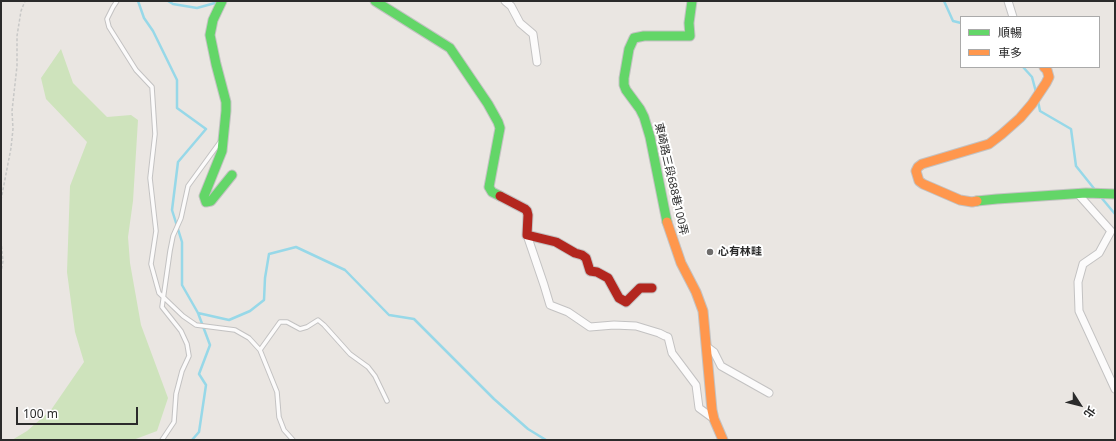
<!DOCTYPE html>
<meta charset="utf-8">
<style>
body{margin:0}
#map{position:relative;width:1116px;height:441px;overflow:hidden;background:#eae6e2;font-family:"Noto Sans","Noto Sans TC",sans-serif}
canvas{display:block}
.frame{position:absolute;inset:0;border:2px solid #2b2b2b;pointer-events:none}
.legend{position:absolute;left:960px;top:16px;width:140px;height:52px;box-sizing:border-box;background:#fff;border:1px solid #aaa;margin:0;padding:5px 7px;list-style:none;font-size:12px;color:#2b2b2b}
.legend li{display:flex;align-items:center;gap:8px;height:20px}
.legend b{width:20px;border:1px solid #aaa}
.north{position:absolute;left:1060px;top:385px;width:40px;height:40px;-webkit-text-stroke:3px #fff;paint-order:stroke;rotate:126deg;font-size:11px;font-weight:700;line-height:16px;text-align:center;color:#2b2b2b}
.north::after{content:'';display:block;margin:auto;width:14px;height:18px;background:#2b2b2b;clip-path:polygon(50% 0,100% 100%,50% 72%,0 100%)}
.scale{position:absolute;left:16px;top:407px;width:122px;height:18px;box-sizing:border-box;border:2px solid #2b2b2b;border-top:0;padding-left:5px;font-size:12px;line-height:14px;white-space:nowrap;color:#2b2b2b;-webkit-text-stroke:3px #fff;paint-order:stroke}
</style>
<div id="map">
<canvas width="1116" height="441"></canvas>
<div class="frame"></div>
<ul class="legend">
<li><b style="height:5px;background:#63d668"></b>順暢</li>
<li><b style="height:5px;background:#ff974d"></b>車多</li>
</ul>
<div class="north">北</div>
<div class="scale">100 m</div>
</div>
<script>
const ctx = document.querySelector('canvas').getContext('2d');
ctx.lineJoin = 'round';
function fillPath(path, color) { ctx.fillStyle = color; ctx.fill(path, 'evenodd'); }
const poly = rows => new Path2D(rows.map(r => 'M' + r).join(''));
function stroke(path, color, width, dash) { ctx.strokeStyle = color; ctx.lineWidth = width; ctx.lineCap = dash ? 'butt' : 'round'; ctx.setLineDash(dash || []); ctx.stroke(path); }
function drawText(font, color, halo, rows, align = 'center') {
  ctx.font = font + ' "Noto Sans","Noto Sans TC",sans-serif'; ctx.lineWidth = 4; ctx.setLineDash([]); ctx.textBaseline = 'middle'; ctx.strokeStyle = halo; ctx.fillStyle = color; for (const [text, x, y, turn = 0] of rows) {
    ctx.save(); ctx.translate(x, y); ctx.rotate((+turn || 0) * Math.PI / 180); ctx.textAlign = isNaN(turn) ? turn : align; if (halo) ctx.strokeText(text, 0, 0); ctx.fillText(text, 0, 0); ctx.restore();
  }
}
const green = poly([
 [61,49,73,83,107,117,131,115,138,120,133,201,128,237,130,263,141,325,168,398,157,431,133,440,12,440,27,431,51,410,84,362,75,332,67,272,70,186,87,142,46,99,41,78]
]);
const stream = poly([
 [138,1,144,18,153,31,177,80,177,108,206,129,178,162,172,210,182,242,182,285,198,313,210,345,199,374,206,385,199,432,192,440],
 [168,1,173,4,197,8,215,3],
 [944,1,953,21,961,23],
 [1023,67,1032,77,1036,92],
 [1038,101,1040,111,1071,129,1076,166,1096,191],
 [1100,196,1115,214],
 [198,313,229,320,250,311,264,300,265,278,269,254,296,247,345,270,389,315,414,319,494,399,528,429,546,440]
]);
const path = poly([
 [1,200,11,148,13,129,12,111,17,66,17,36,21,11,25,1],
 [1,241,3,261,1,272]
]);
const lane = poly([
 [117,1,113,7,107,19,109,27,136,70,152,87,155,134,150,178,156,231,151,264,159,293,183,316,196,325,235,330,249,338,260,350,277,392,279,417,284,430,293,440],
 [260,350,280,322,287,322,300,329,307,327,318,320,324,325,350,354,368,367,375,376,387,401],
 [162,440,174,422,176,394,182,371,189,356,187,344,181,331,162,307,170,251,173,236,181,218,188,186,220,142]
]);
const street = poly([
 [505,1,511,6,520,23,533,34,537,62],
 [1008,1,1013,17],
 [1078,194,1111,231,1099,253,1083,264,1078,282,1079,311,1115,389],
 [527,235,544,285,550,305,568,312,590,327,614,325,636,326,659,333,665,336,668,337,672,353,696,385,699,408,714,419],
 [706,346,714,352,721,366,769,393]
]);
const fast = poly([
 [222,1,213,20,210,35,216,64,226,102,226,111,222,151,204,196,206,202,211,201,232,175],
 [375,1,450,48,488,104,498,122,500,128,489,187,492,192,500,196],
 [977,201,997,199,1086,193,1115,194],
 [667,222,650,137,644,117,640,109,626,90,624,85,624,78,629,49,634,38,644,36,690,36,689,23,692,1]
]);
const slow = poly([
 [977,201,972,202,960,200,923,184,919,181,916,171,918,167,922,164,989,144,1002,134,1020,118,1032,104,1046,83,1049,77,1047,70,1044,67],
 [667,222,681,263,696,292,703,311,712,410,714,419,723,440]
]);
const jam = poly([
 [500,196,525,209,527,211,528,215,527,235,556,242,575,253,582,255,586,258,590,271,597,272,608,278,619,298,626,302,640,288,652,288]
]);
const markers = [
 [710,252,4,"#6e6c6b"]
];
const streetNames = [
 ["東崎路三段688巷100弄",671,179,77]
];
const poiNames = [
 ["心有林畦",718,252]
];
fillPath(green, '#cee3bc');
stroke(stream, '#97d8e8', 2.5);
stroke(lane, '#c3c2c2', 5.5);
stroke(street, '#c3c2c2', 9);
stroke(fast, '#c3c2c2', 11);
stroke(slow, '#c3c2c2', 11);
stroke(jam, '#c3c2c2', 11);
stroke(path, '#c8c8c7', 1.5, [3, 2]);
stroke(lane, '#fcfbfb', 3.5);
stroke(street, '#fcfbfb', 7);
stroke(fast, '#63d668', 9);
stroke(slow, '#ff974d', 9);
stroke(jam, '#b3261e', 9);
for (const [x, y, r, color] of markers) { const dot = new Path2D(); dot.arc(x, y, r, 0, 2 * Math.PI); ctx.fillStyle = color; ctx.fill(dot); stroke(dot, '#fff', 1.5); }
drawText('11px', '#2b2b2b', '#fff', streetNames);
drawText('bold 11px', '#2b2b2b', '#fff', poiNames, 'left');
</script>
